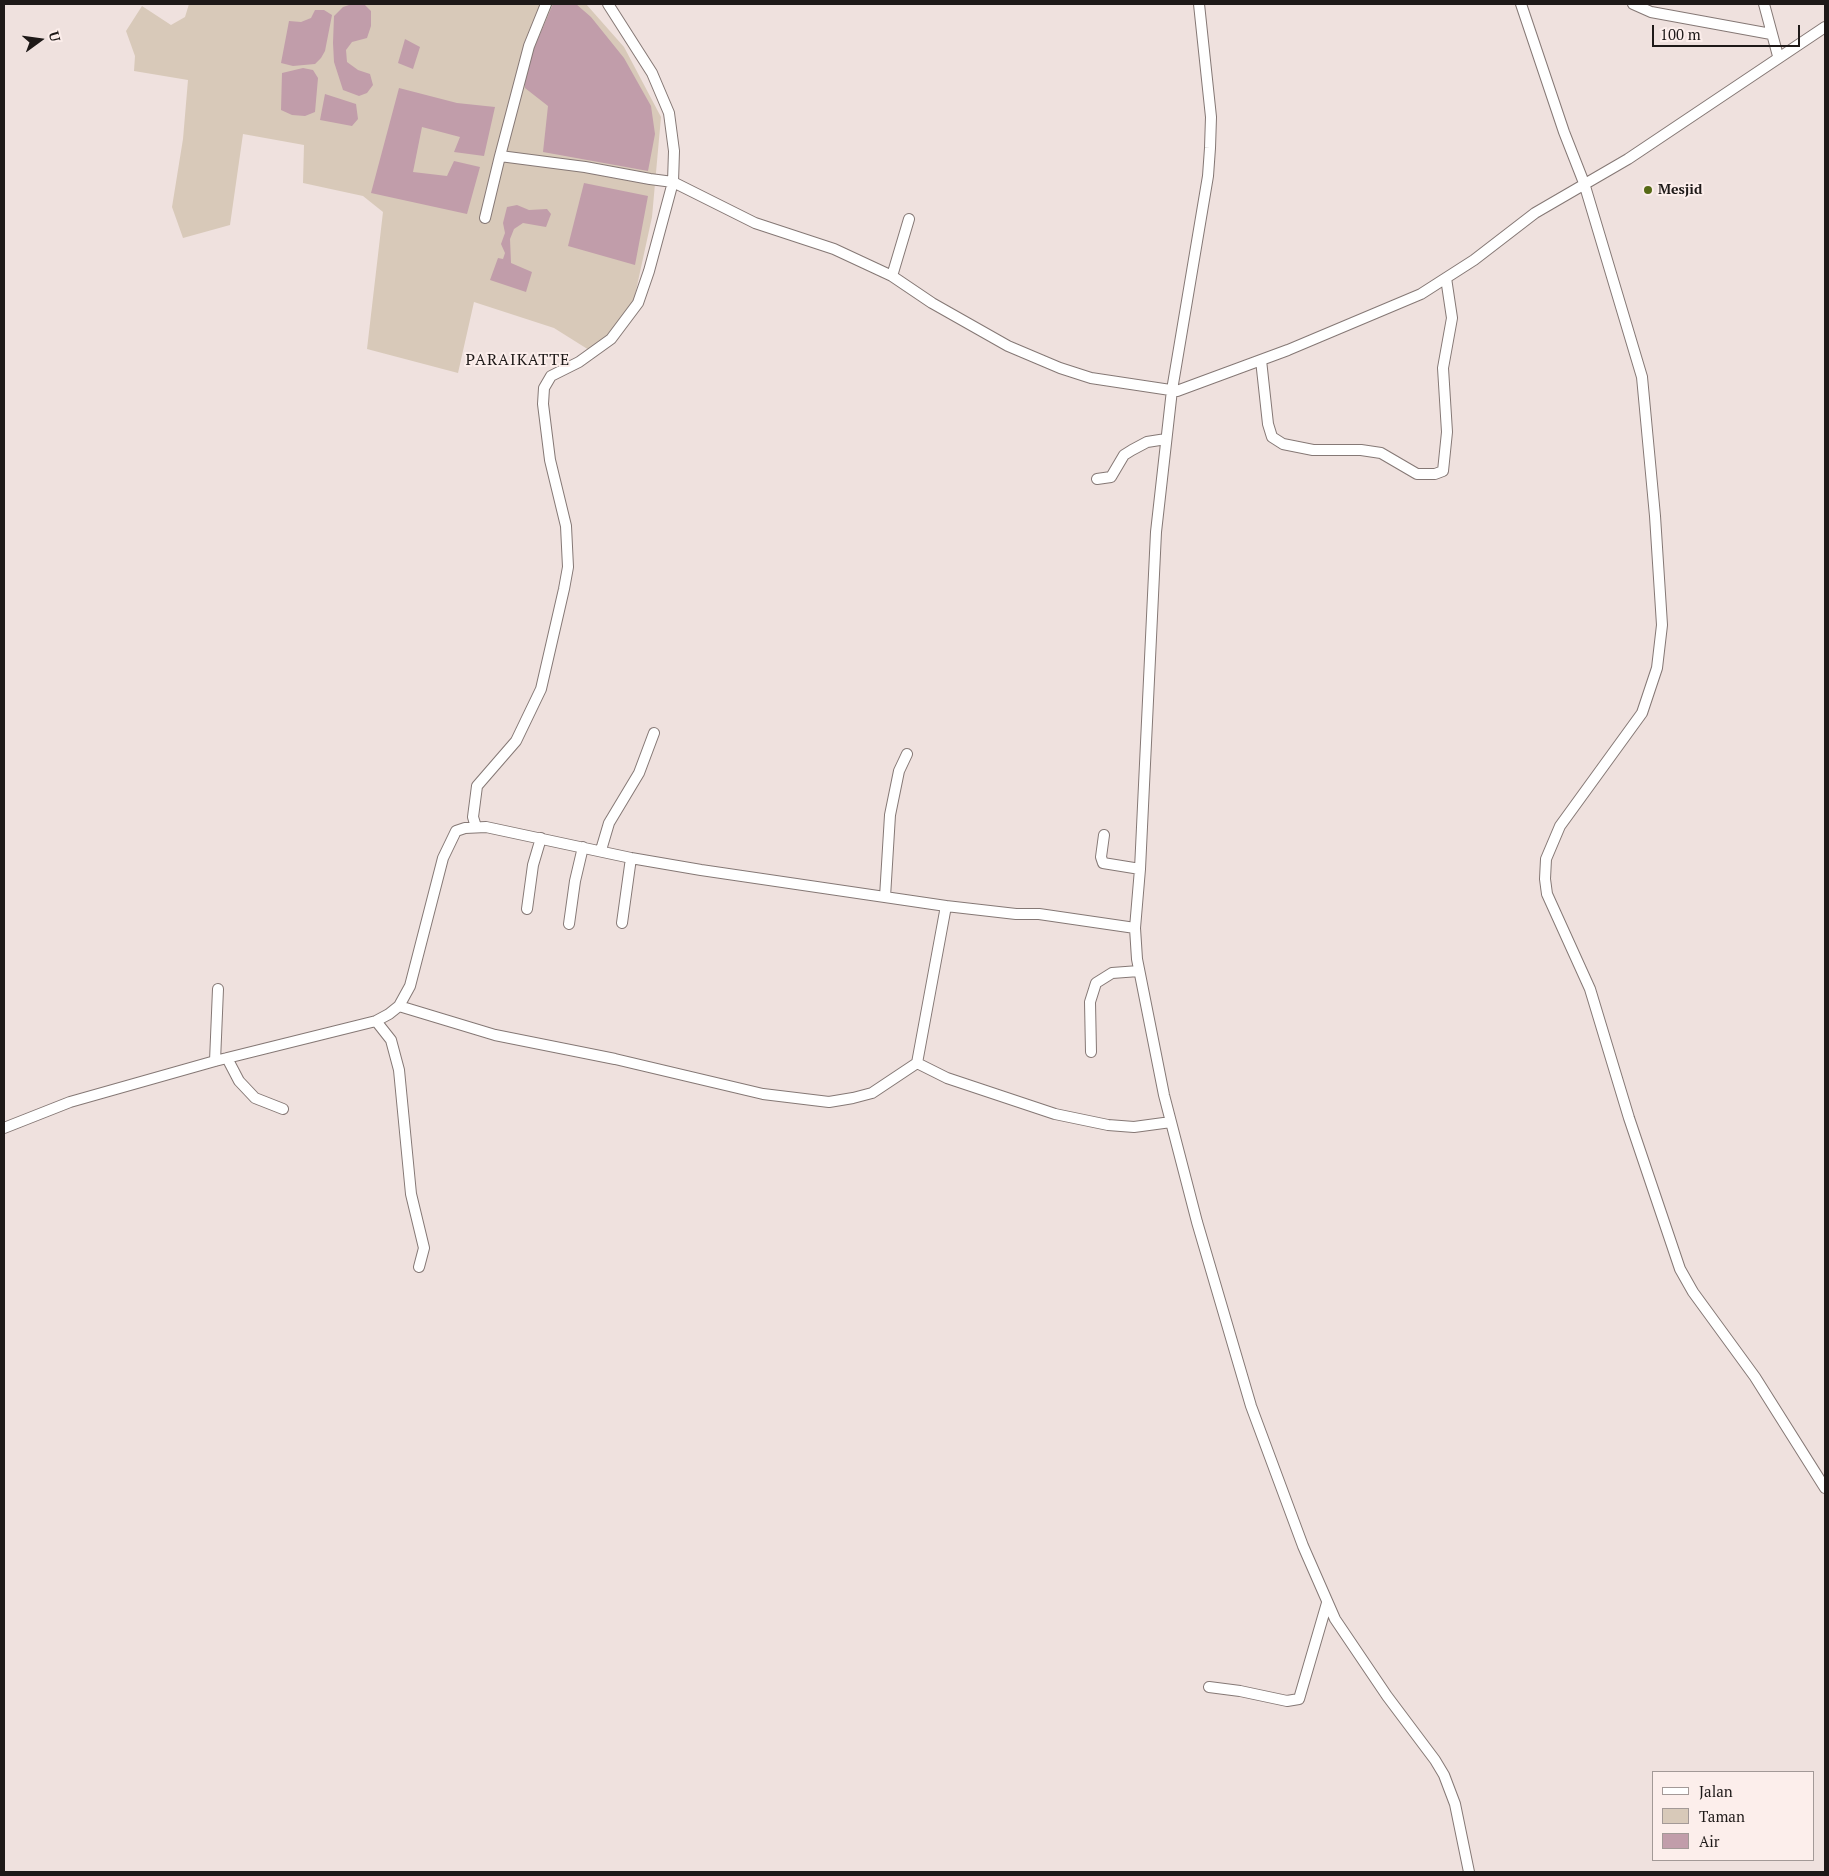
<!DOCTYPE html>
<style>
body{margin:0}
#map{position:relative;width:1829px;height:1876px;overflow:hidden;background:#efe1de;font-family:"PT Serif",serif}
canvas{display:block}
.frame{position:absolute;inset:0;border:5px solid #1e1918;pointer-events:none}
.legend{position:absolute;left:1652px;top:1771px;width:162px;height:90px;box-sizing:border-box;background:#fceeeb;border:1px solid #a39997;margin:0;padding:6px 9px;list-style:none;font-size:15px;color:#1e1918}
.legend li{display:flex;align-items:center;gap:10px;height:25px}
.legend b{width:25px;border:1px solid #a39997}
.north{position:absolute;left:15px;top:15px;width:50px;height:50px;-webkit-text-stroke:4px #fceeeb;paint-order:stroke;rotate:76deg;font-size:14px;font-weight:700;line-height:20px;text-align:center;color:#1e1918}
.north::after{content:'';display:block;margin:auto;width:18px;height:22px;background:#1e1918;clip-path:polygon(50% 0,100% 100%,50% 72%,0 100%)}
.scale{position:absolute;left:1652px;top:25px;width:148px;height:22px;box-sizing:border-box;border:2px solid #1e1918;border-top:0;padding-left:6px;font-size:15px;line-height:18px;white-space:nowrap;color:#1e1918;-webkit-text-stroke:4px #fceeeb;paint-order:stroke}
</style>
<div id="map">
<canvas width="1829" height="1876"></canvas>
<div class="frame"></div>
<ul class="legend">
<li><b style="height:6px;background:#fff"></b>Jalan</li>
<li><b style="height:14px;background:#d8c9b9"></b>Taman</li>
<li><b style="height:14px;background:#c19daa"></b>Air</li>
</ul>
<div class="north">U</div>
<div class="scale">100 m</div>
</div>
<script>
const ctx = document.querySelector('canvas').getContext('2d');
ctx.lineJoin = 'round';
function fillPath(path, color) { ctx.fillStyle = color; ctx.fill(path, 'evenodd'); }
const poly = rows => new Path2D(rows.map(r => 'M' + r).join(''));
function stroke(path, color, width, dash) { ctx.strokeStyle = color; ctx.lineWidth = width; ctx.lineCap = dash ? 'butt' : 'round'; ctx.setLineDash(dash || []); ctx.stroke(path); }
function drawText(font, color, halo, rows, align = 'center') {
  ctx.font = font + ' "PT Serif",serif'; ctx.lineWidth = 4; ctx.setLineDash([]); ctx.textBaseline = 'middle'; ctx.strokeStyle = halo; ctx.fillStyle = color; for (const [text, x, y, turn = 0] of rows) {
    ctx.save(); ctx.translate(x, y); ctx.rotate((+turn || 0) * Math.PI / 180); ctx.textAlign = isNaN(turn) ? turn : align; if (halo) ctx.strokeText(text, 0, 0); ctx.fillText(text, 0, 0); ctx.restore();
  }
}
const green = poly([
 [189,4,586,4,624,47,661,117,652,217,630,318,597,355,554,328,474,302,458,373,367,349,383,212,363,196,303,183,304,145,243,134,230,225,183,238,172,207,183,139,188,80,134,71,135,56,126,31,142,6,171,25,185,17]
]);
const water = poly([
 [352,4,364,4,371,11,371,26,367,38,352,42,346,50,347,62,358,70,370,74,373,85,367,93,359,96,343,90,334,62,333,43,334,16,343,7],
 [553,4,576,4,591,17,624,58,651,106,655,134,648,171,543,152,548,106,525,88,525,69],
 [315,10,324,10,332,15,325,51,321,58,315,64,293,66,281,63,289,21,301,22,311,18],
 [405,39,420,47,413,69,398,63],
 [303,68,313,70,318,78,315,112,305,116,292,115,281,110,282,73],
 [399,88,457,103,495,107,484,156,454,152,460,137,422,127,413,172,447,176,454,161,480,167,467,214,371,193],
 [325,94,356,104,358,119,352,126,320,120],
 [584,183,648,196,635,265,568,246],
 [517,205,529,210,547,209,551,214,546,227,523,223,514,229,510,239,511,263,532,272,526,292,490,280,498,258,503,259,505,253,501,244,505,233,503,223,507,207]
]);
const minor = poly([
 [1199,4,1211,117,1210,148,1208,176,1172,390,1156,532,1140,869,1135,928,1137,959,1164,1095,1197,1222,1251,1406,1303,1546,1335,1619,1387,1696,1435,1760,1444,1775,1455,1804,1469,1872],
 [1521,4,1564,132,1584,183,1642,377,1655,516,1662,625,1657,668,1642,713,1560,826,1546,859,1545,879,1547,894,1590,989,1629,1118,1680,1269,1693,1292,1755,1377,1825,1488],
 [1633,4,1651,12,1771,34],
 [1764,4,1778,56],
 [500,156,529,46,546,4],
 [485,218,500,156,585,167,650,179,673,182,755,223,834,249,892,276,932,303,1008,346,1060,368,1091,378,1177,391,1288,350,1421,294,1474,260,1535,213,1628,159,1825,27],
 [892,276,909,219],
 [1261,360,1268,424,1272,437,1283,444,1313,450,1361,450,1381,453,1417,474,1435,474,1443,471,1447,432,1443,368,1452,318,1446,278],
 [1097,479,1111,477,1124,455,1132,450,1147,442,1166,439],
 [476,827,473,817,477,786,516,741,541,689,564,589,568,567,566,526,550,460,543,404,544,388,551,376,579,362,611,339,638,303,649,271,673,182,674,151,669,113,652,73,608,4],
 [1104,835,1101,857,1103,863,1140,869],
 [601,850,609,823,639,773,654,733],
 [885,897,890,815,899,771,907,754],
 [527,909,533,865,541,838],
 [622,923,631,858],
 [569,924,575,881,583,847],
 [399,1006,495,1035,615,1059,763,1094,829,1102,853,1098,872,1093,917,1063,946,906],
 [376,1021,391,1040,399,1070,411,1194,424,1248,419,1267],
 [1091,1052,1090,1002,1096,983,1112,973,1139,971],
 [227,1058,239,1081,255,1098,283,1109],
 [215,1061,218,989],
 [917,1063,947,1078,1055,1114,1108,1125,1134,1127,1171,1122],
 [4,1128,70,1102,215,1061,376,1021,389,1014,399,1006,410,986,443,858,456,831,465,828,486,827,631,858,701,870,946,906,1016,914,1039,914,1135,928],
 [1209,1687,1240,1691,1287,1701,1299,1699,1327,1603]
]);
const markers = [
 [1648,190,5,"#566915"]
];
const poiNames = [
 ["Mesjid",1658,190]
];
const quarterNames = [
 ["PARAIKATTE",518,360]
];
fillPath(green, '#d8c9b9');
fillPath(water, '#c19daa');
stroke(minor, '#857875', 12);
stroke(minor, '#fff', 10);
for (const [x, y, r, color] of markers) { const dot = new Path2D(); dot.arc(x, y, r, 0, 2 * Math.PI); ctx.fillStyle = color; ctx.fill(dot); stroke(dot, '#fceeeb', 2); }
drawText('bold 14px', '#1e1918', '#fceeeb', poiNames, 'left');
ctx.letterSpacing = '1px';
drawText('16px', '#1e1918', '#fceeeb', quarterNames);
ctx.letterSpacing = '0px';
</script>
